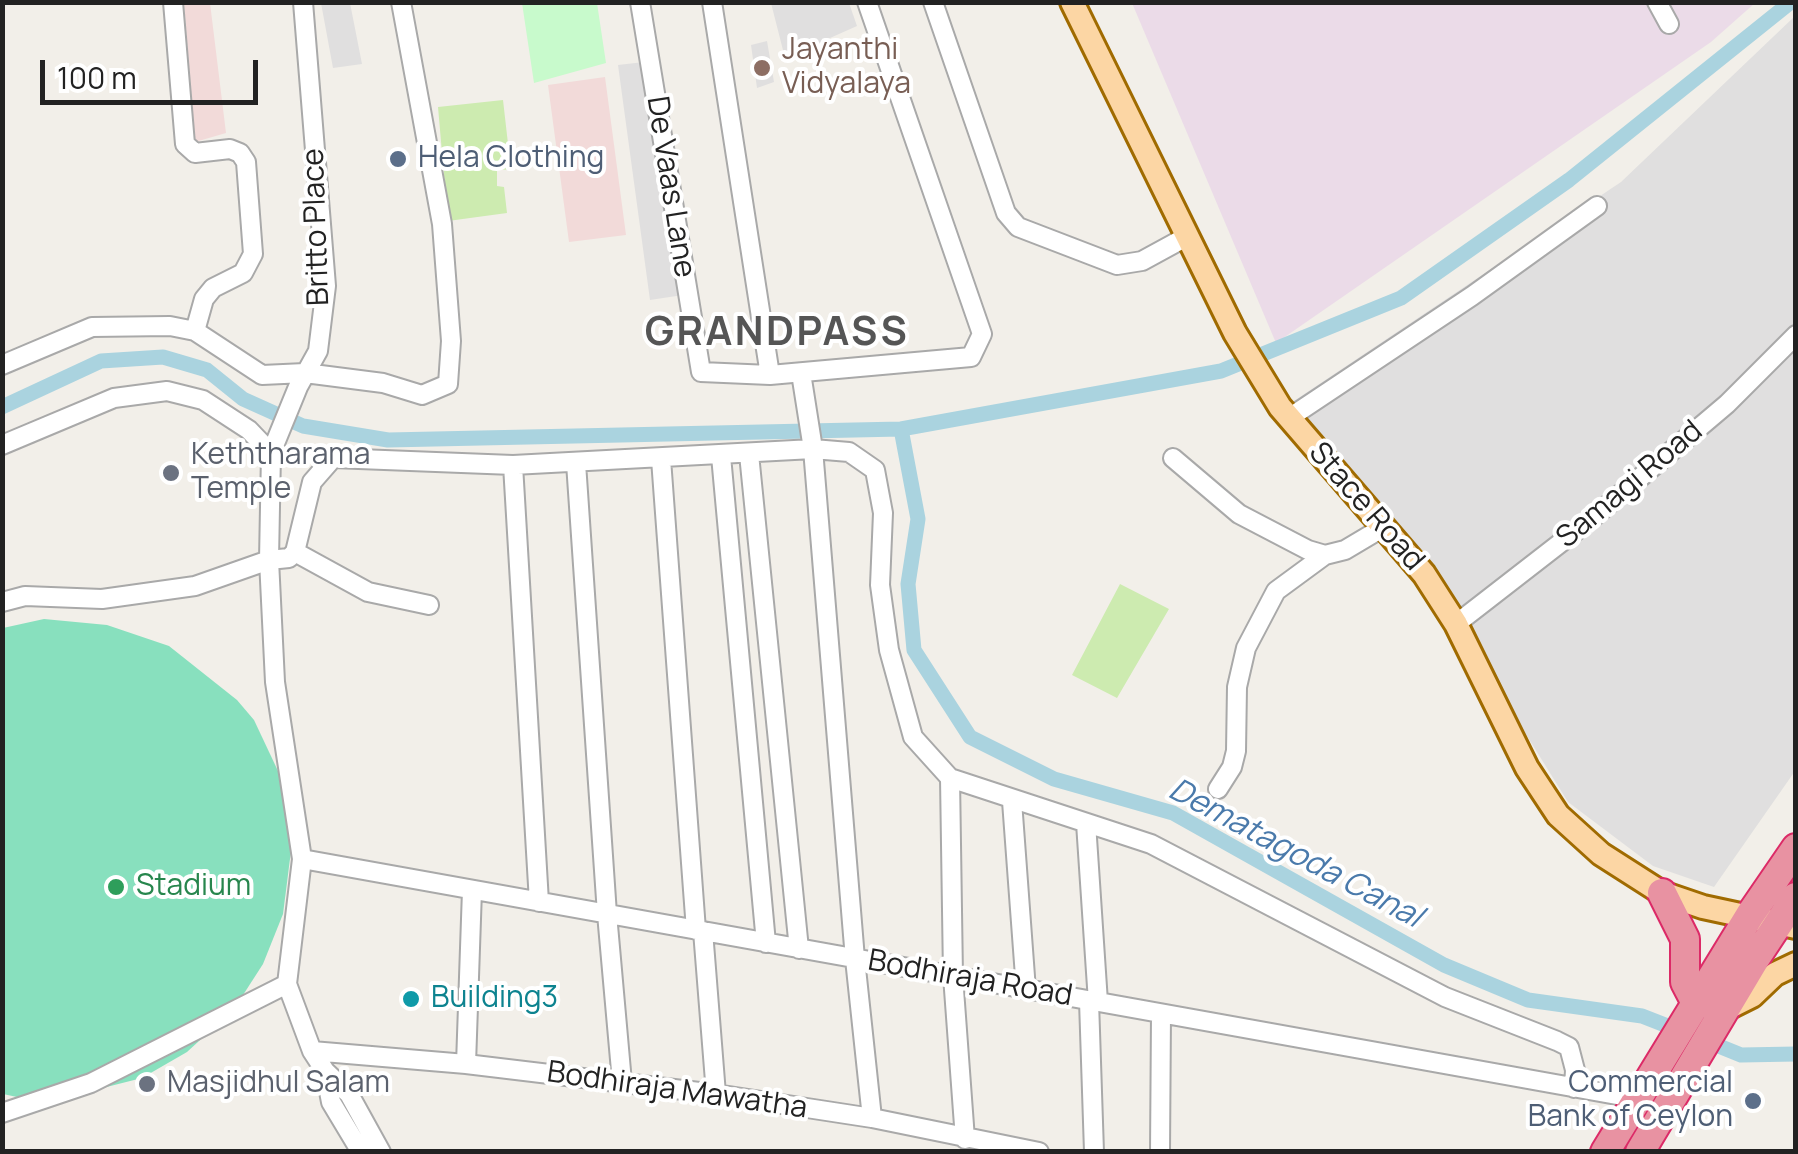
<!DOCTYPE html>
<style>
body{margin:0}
#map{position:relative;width:1798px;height:1154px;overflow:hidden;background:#f2efe9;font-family:Manrope,sans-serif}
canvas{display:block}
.frame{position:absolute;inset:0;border:5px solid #222;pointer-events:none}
.scale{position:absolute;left:40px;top:60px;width:218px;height:45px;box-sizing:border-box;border:5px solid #222;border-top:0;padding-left:12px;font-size:30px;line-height:35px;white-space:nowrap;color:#222;-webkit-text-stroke:8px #fff;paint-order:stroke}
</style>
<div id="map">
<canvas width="1798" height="1154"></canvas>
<div class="frame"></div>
<div class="scale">100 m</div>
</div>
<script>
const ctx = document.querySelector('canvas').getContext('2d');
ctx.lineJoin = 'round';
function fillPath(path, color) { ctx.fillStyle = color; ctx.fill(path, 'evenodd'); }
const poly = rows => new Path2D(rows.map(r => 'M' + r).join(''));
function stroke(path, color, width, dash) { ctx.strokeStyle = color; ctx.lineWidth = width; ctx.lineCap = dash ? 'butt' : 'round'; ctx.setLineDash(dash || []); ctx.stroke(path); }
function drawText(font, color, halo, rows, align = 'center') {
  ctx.font = font + ' Manrope,sans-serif'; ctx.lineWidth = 8; ctx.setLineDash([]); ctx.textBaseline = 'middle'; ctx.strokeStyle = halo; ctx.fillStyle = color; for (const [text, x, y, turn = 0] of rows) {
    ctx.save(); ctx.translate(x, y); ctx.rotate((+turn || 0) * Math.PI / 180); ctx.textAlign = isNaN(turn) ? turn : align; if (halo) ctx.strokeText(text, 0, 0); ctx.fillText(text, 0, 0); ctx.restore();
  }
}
const residential = poly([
 [321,3,350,3,362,64,333,68],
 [771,3,849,3,857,26,785,58],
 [1795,16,1795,771,1714,887,1653,866,1568,802,1478,657,1288,405,1621,182],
 [767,41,774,82,757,88,751,45],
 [644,62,683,295,650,300,618,65]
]);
const commercial = poly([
 [184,3,210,3,226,133,195,142],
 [605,77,626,235,569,242,548,85]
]);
const industrial = poly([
 [1132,3,1755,3,1711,42,1276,343]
]);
const grass = poly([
 [503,100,511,170,497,169,497,186,504,187,507,213,448,221,438,107],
 [1120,584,1169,609,1117,698,1072,675]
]);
const park = poly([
 [522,3,597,3,606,63,534,83]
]);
const pitch = poly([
 [44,619,107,625,169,646,237,700,254,720,278,771,292,843,283,914,263,964,234,1009,187,1052,142,1078,67,1097,17,1097,3,1094,3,628]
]);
const canal = poly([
 [2,407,101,361,163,357,207,370,243,399,303,426,388,440,901,429,1221,371,1401,298,1569,180,1791,2],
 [901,429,918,519,908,584,914,650,970,737,1054,779,1173,813,1444,965,1528,1000,1642,1016,1683,1032],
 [1704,1040,1741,1055,1796,1054]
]);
const minor = poly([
 [173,2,185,144,195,153,230,149,240,153,246,162,253,254,243,273,213,288,204,299,195,331],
 [303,2,326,286,318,351,298,387,271,453,269,560,275,682,302,859,287,984,312,1051,325,1071,349,1094,381,1152],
 [640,2,701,372,770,375,971,357,982,334,867,2],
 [712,2,770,375],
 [933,2,1006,213,1018,227,1117,265,1142,261,1186,237],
 [1657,2,1669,24],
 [2,365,92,327,170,326,195,331,262,375,305,373,383,383,422,395,448,384,451,341,442,224,401,2],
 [801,373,813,449,855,959,872,1118],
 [1289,418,1472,296,1597,206],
 [2,445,114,398,167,391,203,400,249,430,271,453],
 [749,454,799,949],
 [721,456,766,943],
 [1173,458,1239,514,1308,550,1325,555,1345,550,1382,528],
 [661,459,696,930],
 [576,463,607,914,622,1082],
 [513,465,539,902],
 [295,552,368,592,429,605],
 [2,602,25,596,102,599,195,586,269,560,289,558,295,552,312,482,333,458,513,465,813,449,849,452,875,470,883,513,880,585,889,650,913,737,950,778,1151,844,1445,997,1557,1041,1569,1047,1575,1070,1574,1088],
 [1456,624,1590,520,1727,404,1796,335],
 [950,778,953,976,965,1139],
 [1218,789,1232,767,1236,751,1237,687,1246,648,1276,591,1325,555],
 [1012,801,1026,990],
 [1086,823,1098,1002],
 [302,859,1639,1099],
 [703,931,716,1094],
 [1089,1001,1094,1152],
 [312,1051,466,1064,716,1094,872,1118,1039,1152],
 [466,1064,472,890],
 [325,1071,331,1102,361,1152],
 [2,1113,91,1083,287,984],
 [1160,1152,1161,1014]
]);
const major = poly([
 [1072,2,1235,333,1280,407,1424,574,1456,624,1527,768,1558,815,1601,854,1662,893,1703,907,1796,927],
 [1726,1009,1752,996,1775,974,1796,964]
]);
const highway = poly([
 [1662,893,1685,939,1685,982,1697,1005],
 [1605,1152,1750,915,1796,848],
 [1640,1152,1755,959,1796,897]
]);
const markers = [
 [762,68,10,"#8d6e63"],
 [398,159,10,"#5c6f8a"],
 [171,473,10,"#6b7280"],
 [116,887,10,"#2e9e5b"],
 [411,999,10,"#0f9aa8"],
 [147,1084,10,"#6b7280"],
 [1753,1101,10,"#5c6f8a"]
];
const educationNames = [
 ["Jayanthi",782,51],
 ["Vidyalaya",782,85]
];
const serviceNames = [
 ["Hela Clothing",418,159],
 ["Commercial",1733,1084,"right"],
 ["Bank of Ceylon",1733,1118,"right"]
];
const streetNames = [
 ["De Vaas Lane",670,187,81],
 ["Britto Place",317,227,-92],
 ["Samagi Road",1630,485,-40],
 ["Stace Road",1366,507,49],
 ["Bodhiraja Road",970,979,10],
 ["Bodhiraja Mawatha",677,1091,8]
];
const worshipNames = [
 ["Keththarama",191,456],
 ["Temple",191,490],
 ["Masjidhul Salam",167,1084]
];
const leisureNames = [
 ["Stadium",136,887]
];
const cultureNames = [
 ["Building3",431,999]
];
const waterNames = [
 ["Dematagoda Canal",1295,854,28]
];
const districtNames = [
 ["GRANDPASS",777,334]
];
fillPath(residential, '#e0dfdf');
fillPath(commercial, '#f2dad9');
fillPath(industrial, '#ebdbe8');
fillPath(grass, '#cdebb0');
fillPath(park, '#c8facc');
fillPath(pitch, '#88e0be');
stroke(canal, '#aad3df', 15);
stroke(minor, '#a9a9a9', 22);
stroke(major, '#a06b00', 28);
stroke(highway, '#dc2a67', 32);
stroke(minor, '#fff', 18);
stroke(major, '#fcd6a4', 22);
stroke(highway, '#e892a2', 28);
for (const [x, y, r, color] of markers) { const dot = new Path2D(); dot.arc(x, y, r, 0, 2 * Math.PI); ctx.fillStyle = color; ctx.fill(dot); stroke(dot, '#fff', 4); }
drawText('30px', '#785e54', '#fff', educationNames, 'left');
drawText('30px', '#4e5e75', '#fff', serviceNames, 'left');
drawText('30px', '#222', '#fff', streetNames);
drawText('30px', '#5b616d', '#fff', worshipNames, 'left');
drawText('30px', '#27864d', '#fff', leisureNames, 'left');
drawText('30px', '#0d838f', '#fff', cultureNames, 'left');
drawText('italic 32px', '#4a7aab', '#fff', waterNames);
ctx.letterSpacing = '2.5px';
drawText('bold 40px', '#555', '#fff', districtNames);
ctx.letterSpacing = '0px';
</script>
